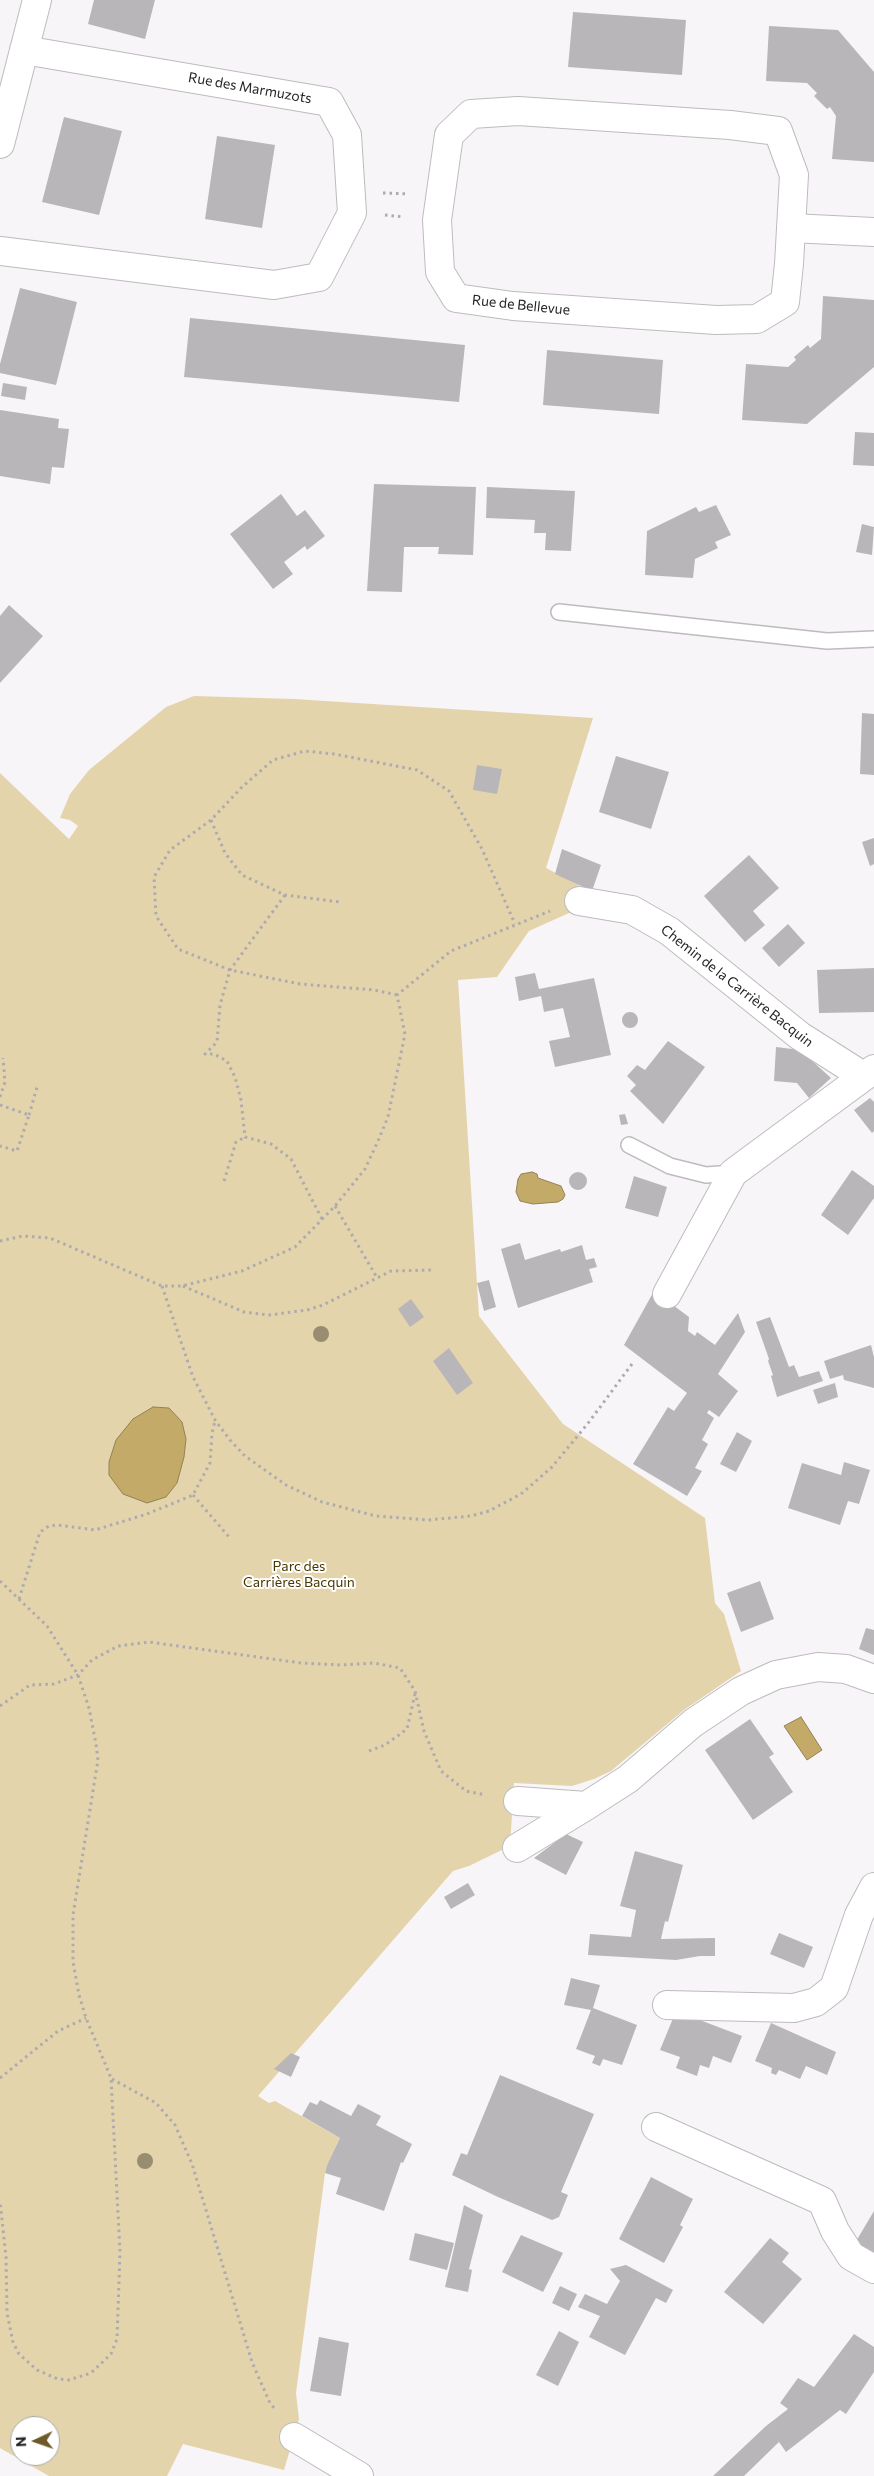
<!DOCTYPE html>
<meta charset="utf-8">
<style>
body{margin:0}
#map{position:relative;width:874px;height:2476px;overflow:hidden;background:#f8f5f8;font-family:Commissioner,sans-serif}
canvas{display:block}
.north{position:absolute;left:10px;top:2416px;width:50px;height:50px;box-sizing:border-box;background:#fff;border:1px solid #a8a8a8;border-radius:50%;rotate:267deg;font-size:14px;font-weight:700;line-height:20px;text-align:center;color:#262526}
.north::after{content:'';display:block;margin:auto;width:18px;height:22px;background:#6d5a29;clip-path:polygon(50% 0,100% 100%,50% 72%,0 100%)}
</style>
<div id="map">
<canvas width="874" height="2476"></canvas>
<div class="north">N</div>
</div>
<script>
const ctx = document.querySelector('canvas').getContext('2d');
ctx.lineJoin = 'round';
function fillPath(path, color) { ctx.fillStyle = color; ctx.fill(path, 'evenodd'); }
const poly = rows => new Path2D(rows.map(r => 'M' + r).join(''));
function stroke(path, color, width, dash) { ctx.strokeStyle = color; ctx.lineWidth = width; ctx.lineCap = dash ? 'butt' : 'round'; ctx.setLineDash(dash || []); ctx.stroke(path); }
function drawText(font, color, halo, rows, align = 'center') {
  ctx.font = font + ' Commissioner,sans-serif'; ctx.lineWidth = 4; ctx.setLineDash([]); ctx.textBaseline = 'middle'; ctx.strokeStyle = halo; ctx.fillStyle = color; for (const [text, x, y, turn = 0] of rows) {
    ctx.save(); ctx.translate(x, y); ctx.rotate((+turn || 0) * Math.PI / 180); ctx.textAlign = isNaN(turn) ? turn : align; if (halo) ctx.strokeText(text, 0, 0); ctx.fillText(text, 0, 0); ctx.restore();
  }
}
const green = poly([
 [194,696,294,699,593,718,546,868,579,885,577,914,569,913,529,931,497,977,458,980,479,1316,563,1424,705,1518,715,1603,724,1614,741,1671,684,1710,611,1771,594,1779,572,1786,514,1783,510,1846,469,1866,453,1871,258,2096,269,2103,275,2101,340,2138,327,2165,325,2173,296,2393,299,2419,284,2470,183,2444,167,2476,49,2476,0,2448,0,773,69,839,78,826,70,820,60,818,70,794,89,770,166,707],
 [20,2426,50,2426,50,2456,20,2456]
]);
const water = poly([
 [532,1172,537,1174,538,1178,561,1186,565,1195,563,1199,558,1202,533,1204,520,1201,516,1192,518,1179,521,1174,532,1172],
 [153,1407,169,1408,182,1422,186,1439,184,1457,177,1483,166,1497,147,1503,123,1494,109,1475,109,1462,116,1440,133,1419,153,1407],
 [801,1717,822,1750,807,1760,784,1726,801,1717]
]);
const building = poly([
 [94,0,155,0,145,39,88,24],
 [573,12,686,20,682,75,568,67],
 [769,26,838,30,874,72,874,162,832,159,836,116,830,107,827,109,814,96,817,93,807,83,766,81],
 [64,117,122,131,99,215,42,202],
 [217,136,275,145,262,228,205,219],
 [20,288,77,302,56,385,0,373,0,364],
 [823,296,874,300,874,367,807,424,742,420,746,364,788,367,796,360,794,357,808,345,810,348,821,339],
 [190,318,465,345,459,402,184,377],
 [547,350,663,360,659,414,543,405],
 [3,383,27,387,25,400,1,396],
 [0,410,59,419,58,428,69,429,64,468,52,467,50,484,0,476],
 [855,432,874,433,874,466,853,465],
 [374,484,476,487,473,555,438,554,439,547,404,547,402,592,367,591],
 [487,487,575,491,571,551,545,550,546,533,534,533,535,520,486,518],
 [281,494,297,516,305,510,325,536,307,550,305,546,284,562,293,574,273,589,230,534],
 [716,505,731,535,715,542,718,548,695,559,693,578,645,575,647,531,696,507,699,512],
 [862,524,874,527,872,555,856,552],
 [9,605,43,636,0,683,0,616],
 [862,713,874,714,874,775,860,774],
 [616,756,669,772,651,829,599,812],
 [477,765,502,769,497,794,473,790],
 [874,838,874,864,870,866,862,842],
 [562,849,601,865,592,891,555,874],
 [749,855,779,888,753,911,765,925,745,942,704,896],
 [788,924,805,943,779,967,762,948],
 [874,968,874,1012,819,1013,817,970],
 [535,973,539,989,594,978,611,1055,555,1067,549,1041,570,1037,563,1008,544,1012,541,996,519,1001,515,977],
 '622 1020a8 8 0 1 1 16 0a8 8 0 1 1-16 0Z',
 [668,1041,705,1067,663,1124,630,1091,636,1085,627,1076,637,1065,645,1070],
 [776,1047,800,1050,831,1078,809,1098,797,1083,774,1081],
 [870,1098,874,1102,874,1131,872,1133,854,1110],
 [625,1114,628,1124,621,1125,619,1115],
 [852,1170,874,1186,874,1198,848,1235,821,1215],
 '569 1181a9 9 0 1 1 18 0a9 9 0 1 1-18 0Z',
 [634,1176,667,1187,658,1217,625,1208],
 [520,1243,525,1260,560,1249,561,1252,582,1245,586,1260,594,1258,597,1267,589,1269,593,1282,518,1308,501,1249],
 [489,1280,496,1307,484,1311,477,1283],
 [654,1291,689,1317,688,1331,695,1336,697,1332,715,1345,738,1313,745,1332,718,1374,738,1391,719,1417,709,1410,707,1413,714,1418,702,1440,708,1444,695,1468,702,1471,687,1496,633,1464,668,1407,674,1411,687,1393,624,1345],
 [411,1299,424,1317,410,1327,398,1309],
 [770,1317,789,1367,794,1365,799,1377,819,1371,823,1381,777,1397,771,1376,773,1375,768,1361,769,1359,756,1322],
 [871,1345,874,1357,874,1388,844,1380,843,1375,830,1379,824,1361],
 [449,1348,473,1383,457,1395,433,1361],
 [835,1383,838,1397,818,1404,813,1390],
 [737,1432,752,1441,736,1472,720,1464],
 [844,1462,870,1470,859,1504,848,1501,840,1525,788,1508,802,1463,841,1475],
 [760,1581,774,1619,741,1632,727,1593],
 [866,1628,874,1630,874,1655,859,1649],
 [750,1719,774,1754,769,1757,793,1792,753,1820,705,1750],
 [566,1834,583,1842,566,1875,534,1858],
 [635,1851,683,1865,668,1922,665,1921,661,1939,715,1938,715,1956,700,1956,676,1960,588,1955,590,1934,631,1937,636,1910,620,1906],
 [468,1883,475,1895,451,1909,444,1897],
 [779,1933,813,1947,804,1968,770,1954],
 [571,1978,600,1985,593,2008,637,2025,622,2065,603,2059,600,2066,592,2063,595,2056,576,2049,591,2010,564,2005],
 [676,2011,742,2036,731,2063,713,2056,709,2068,700,2065,697,2076,676,2068,680,2057,660,2050],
 [771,2023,836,2052,827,2075,806,2066,800,2079,779,2070,776,2075,771,2073,772,2068,755,2061],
 [291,2053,300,2057,291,2077,274,2069],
 [500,2075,594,2114,561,2192,568,2195,559,2217,552,2220,498,2197,452,2175,461,2153,467,2155],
 [320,2100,351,2116,358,2104,381,2116,376,2125,412,2144,403,2163,401,2162,384,2211,336,2194,341,2178,325,2173,327,2165,340,2138,302,2116,310,2102,317,2105],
 [651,2177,693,2199,680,2225,683,2227,664,2263,619,2239],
 [464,2205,483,2215,469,2269,472,2270,468,2292,445,2287],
 [874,2211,874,2254,855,2243],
 [415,2233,454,2243,447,2270,409,2260],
 [521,2235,563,2253,543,2292,502,2272],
 [770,2238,789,2253,782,2262,802,2279,763,2324,724,2292],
 [626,2265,673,2290,666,2303,656,2298,625,2355,589,2337,600,2316,578,2307,585,2294,607,2304,620,2281,610,2269],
 [560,2286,577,2294,569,2311,552,2303],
 [559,2331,579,2342,558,2386,536,2375],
 [854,2334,874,2347,874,2372,846,2414,840,2410,786,2452,779,2442,744,2476,713,2476,766,2426,788,2409,780,2403,798,2378,814,2387],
 [319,2337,349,2343,341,2396,310,2391]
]);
const path = poly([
 [383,193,409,194],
 [385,215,404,217],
 [211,820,225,853,242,875,285,895,340,902],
 [285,895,230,970,220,1005,217,1042,205,1054,214,1054,227,1061,235,1077,241,1100,245,1137,271,1144,291,1159,322,1219],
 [397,995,374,990,300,984,230,970,178,949,156,916,154,877,170,850,211,820,242,787,273,760,305,751,334,754,417,770,449,791,482,849,515,924],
 [0,1097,5,1082,3,1058],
 [0,1105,29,1115,17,1151,0,1146],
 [29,1115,37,1087],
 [224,1181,236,1142,245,1137],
 [335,1206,376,1276],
 [0,1241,23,1236,50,1238,162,1286,182,1286,242,1271,295,1247,335,1206,365,1169,378,1141,388,1117,405,1034,397,995,451,951,550,911],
 [162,1286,193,1377,215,1420,230,1440,245,1456,286,1485,322,1502,376,1516,428,1520,471,1516,489,1511,521,1494,552,1467,589,1422,632,1364],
 [183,1286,244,1312,269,1315,307,1310,323,1305,391,1271,432,1270],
 [193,1495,229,1537],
 [0,1581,47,1626,78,1675,89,1708,96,1744,98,1760,73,1915,73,1962,79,1995,86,2018,111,2078,120,2252,117,2339,111,2354,91,2373,69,2380,58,2379,37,2370,19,2354,13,2342,7,2313,6,2257,0,2201],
 [19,1599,40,1532,49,1526,58,1525,95,1530,147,1514,193,1495,210,1463,212,1433,215,1421],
 [0,1706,30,1685,54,1684,78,1675,92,1660,118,1646,149,1642,301,1663,341,1665,374,1663,400,1668,415,1691,424,1731,441,1771,466,1791,486,1795],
 [369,1751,385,1745,407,1729,415,1694],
 [0,2078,58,2031,86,2018],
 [112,2079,156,2103,175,2125,192,2164,252,2362,269,2401,276,2411]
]);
const lane = poly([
 [559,612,827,641,874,639],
 [629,1145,670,1166,706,1175,733,1173]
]);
const street = poly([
 [518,111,730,125,778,131,794,175,789,264,785,302,757,319,716,320,513,306,456,298,440,272,437,220,449,135,471,114,518,111],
 [0,144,37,0],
 [791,228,874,232],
 [0,251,274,285,319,277,352,213,347,135,329,102,24,50],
 [579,901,632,910,669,931,800,1036,863,1076],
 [667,1294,733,1173,874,1069],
 [518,1801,586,1806,628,1779,693,1723,741,1691,776,1675,818,1667,846,1669,874,1679],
 [517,1848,586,1806],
 [667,2005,794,2008,816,2002,834,1988,859,1915,874,1887],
 [656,2127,822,2201,835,2231,851,2256,874,2269],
 [294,2437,359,2476]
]);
const trees = [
 [321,1334],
 [145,2161]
];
const streetNames = [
 ["Rue des Marmuzots",250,88,10],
 ["Rue de Bellevue",521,305,6],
 ["Chemin de la Carrière Bacquin",737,986,38]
];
const parkNames = [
 ["Parc des",299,1566],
 ["Carrières Bacquin",299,1582]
];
fillPath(green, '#e4d4ac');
fillPath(water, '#c4aa68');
stroke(water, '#958254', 1);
fillPath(building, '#b9b6b9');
stroke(lane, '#bebbbe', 18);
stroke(street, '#bebbbe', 30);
stroke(path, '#adabad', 3, [2.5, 4]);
stroke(lane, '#fff', 15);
stroke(street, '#fff', 28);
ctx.fillStyle = '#988d70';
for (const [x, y] of trees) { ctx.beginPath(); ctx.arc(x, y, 8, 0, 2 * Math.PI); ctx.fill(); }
drawText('14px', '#262526', '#fff', streetNames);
drawText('14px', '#4a3800', '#fff', parkNames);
</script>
